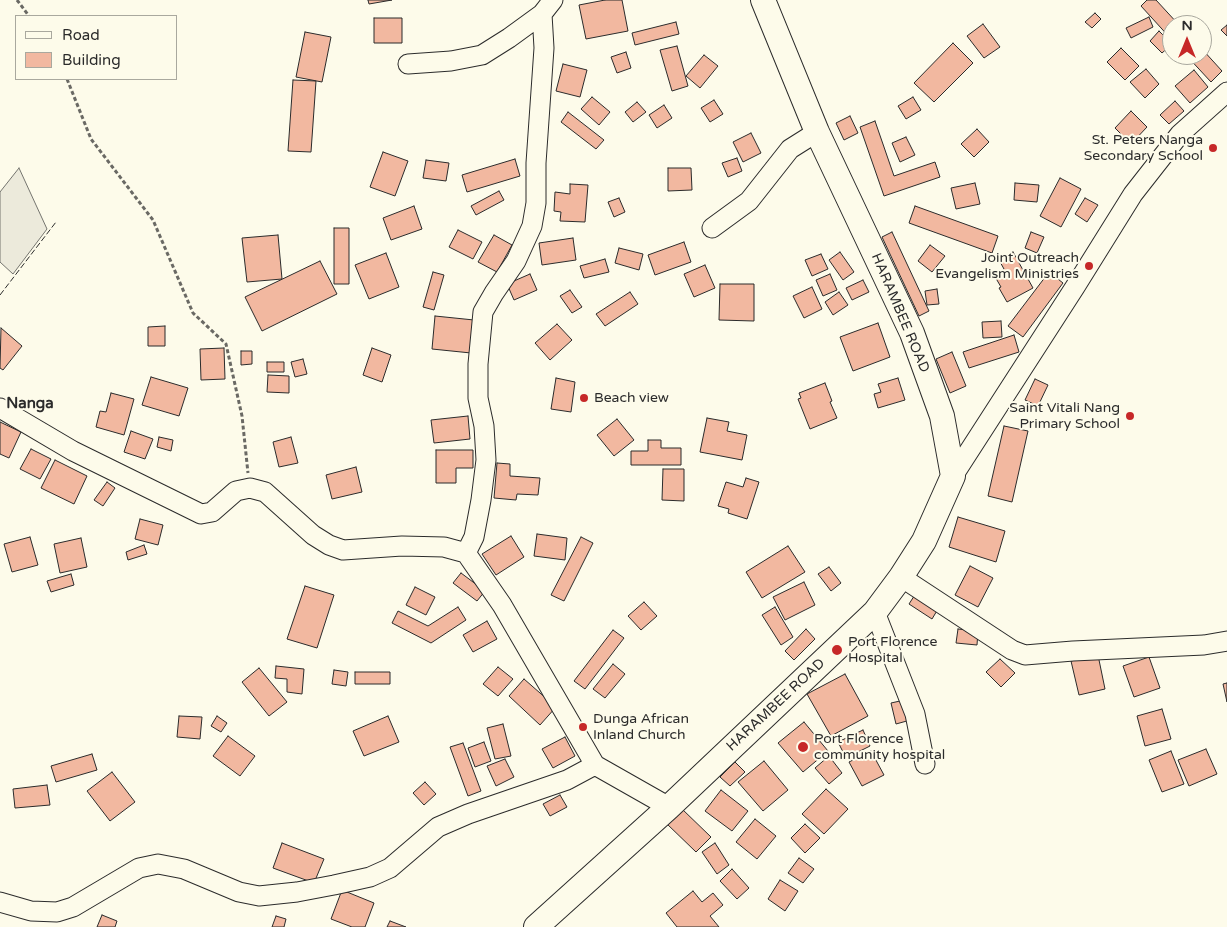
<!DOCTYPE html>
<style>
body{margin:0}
#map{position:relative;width:1227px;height:927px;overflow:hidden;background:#fdfbea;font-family:"Varela Round",sans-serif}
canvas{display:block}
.legend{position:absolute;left:15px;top:15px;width:162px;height:65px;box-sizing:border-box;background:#fdfbea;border:1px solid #a9a89e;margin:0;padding:6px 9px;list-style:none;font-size:15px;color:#2b2b2b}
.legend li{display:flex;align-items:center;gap:10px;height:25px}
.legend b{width:25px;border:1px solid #a9a89e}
.north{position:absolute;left:1162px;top:15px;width:50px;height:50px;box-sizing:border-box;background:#fdfbea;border:1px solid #a9a89e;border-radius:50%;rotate:0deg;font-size:14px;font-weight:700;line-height:20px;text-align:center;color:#2b2b2b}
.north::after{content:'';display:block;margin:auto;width:18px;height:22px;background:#c62828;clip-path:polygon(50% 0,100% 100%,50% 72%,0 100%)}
</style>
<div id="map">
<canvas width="1227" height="927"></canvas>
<ul class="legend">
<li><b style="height:6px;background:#fdfbea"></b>Road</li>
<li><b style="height:14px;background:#f2b8a0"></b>Building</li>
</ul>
<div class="north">N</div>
</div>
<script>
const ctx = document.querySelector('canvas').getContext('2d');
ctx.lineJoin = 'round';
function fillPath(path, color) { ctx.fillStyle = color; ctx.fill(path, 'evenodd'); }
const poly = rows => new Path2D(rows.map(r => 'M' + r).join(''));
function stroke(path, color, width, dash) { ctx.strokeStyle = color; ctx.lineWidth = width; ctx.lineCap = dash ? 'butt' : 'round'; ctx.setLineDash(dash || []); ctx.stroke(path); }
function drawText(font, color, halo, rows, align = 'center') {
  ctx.font = font + ' "Varela Round",sans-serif'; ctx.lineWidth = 4; ctx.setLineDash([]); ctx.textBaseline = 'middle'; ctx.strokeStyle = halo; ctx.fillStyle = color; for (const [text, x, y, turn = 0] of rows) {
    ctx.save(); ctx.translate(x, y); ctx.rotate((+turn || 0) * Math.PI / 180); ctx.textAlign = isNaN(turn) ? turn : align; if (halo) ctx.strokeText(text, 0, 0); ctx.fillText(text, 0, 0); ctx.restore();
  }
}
const parking = poly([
 [19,168,47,229,13,274,0,262,0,192,19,168]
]);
const building = poly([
 [368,0,392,0,369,4,368,0],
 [605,0,622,0,628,31,586,39,579,5,605,0],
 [1147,0,1156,0,1179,25,1172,25,1172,40,1141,6,1147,0],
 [1095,13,1101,19,1092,28,1085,22,1095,13],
 [1149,17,1153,27,1131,38,1126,28,1149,17],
 [374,18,402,18,402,43,374,43,374,18],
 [676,22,679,34,635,45,632,33,676,22],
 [983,24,1000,47,984,58,967,36,983,24],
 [1227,25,1227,36,1221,30,1227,25],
 [1159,31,1172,44,1162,53,1150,41,1159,31],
 [305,32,331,37,322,82,296,77,305,32],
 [953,43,973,63,934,102,914,83,953,43],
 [677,46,688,86,672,91,660,50,677,46],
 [1121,48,1139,66,1125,80,1107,62,1121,48],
 [1202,49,1222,71,1211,82,1186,55,1202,55,1202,49],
 [626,52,631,68,617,73,611,57,626,52],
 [704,55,718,66,700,88,686,76,704,55],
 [563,64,587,70,580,97,556,91,563,64],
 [1146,69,1159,84,1145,98,1130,82,1146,69],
 [1194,70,1208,87,1190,103,1175,86,1194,70],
 [293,80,316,81,311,152,288,151,293,80],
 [592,97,610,112,599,125,581,109,592,97],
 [913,97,921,110,906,119,898,106,913,97],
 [714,100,723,114,710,122,701,108,714,100],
 [1175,101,1184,111,1169,124,1160,115,1175,101],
 [637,102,646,112,633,122,625,112,637,102],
 [664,105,672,118,657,128,649,115,664,105],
 [1131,111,1147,127,1131,144,1115,128,1131,111],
 [568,112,604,140,596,149,561,122,568,112],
 [850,116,858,133,844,140,836,123,850,116],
 [875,121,894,176,935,162,940,177,884,196,860,127,875,121],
 [977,129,989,142,974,157,961,144,977,129],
 [751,133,761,153,743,162,733,142,751,133],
 [906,137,915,155,900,162,892,143,906,137],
 [383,152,408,161,395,196,370,187,383,152],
 [737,158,742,171,728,177,722,163,737,158],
 [515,159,520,176,467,192,462,175,515,159],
 [426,160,449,163,446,181,423,178,426,160],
 [668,168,691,168,692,190,668,191,668,168],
 [1060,178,1081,189,1061,227,1040,216,1060,178],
 [975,183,980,204,956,209,951,188,975,183],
 [1015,183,1039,185,1037,202,1014,200,1015,183],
 [570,184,588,185,585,222,560,221,561,212,554,211,555,192,570,194,570,184],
 [499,191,504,200,476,215,471,206,499,191],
 [619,198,625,212,614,217,608,202,619,198],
 [1085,198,1098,205,1087,222,1075,214,1085,198],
 [414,206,422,229,391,240,383,218,414,206],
 [915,206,998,236,992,253,909,223,915,206],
 [334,228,349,228,349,284,334,284,334,228],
 [458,230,482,242,473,259,449,247,458,230],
 [892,232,929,311,919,316,882,237,892,232],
 [1031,232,1044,237,1037,253,1025,248,1031,232],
 [278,235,282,279,247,282,242,238,278,235],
 [494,235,512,245,497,272,478,262,494,235],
 [573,238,576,260,542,265,539,243,573,238],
 [684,242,691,262,655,275,648,255,684,242],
 [930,245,945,256,932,272,918,261,930,245],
 [619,248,643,254,639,270,615,263,619,248],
 [840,252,854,272,843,280,829,260,840,252],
 [1013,252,1033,288,1007,302,999,288,1001,287,994,275,1004,269,999,260,1013,252],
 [386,253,399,287,369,299,355,265,386,253],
 [821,254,828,269,812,276,805,260,821,254],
 [605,259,609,272,584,278,580,266,605,259],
 [320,261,337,294,262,331,245,297,320,261],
 [705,265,715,288,694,297,684,274,705,265],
 [433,272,444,275,434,310,423,307,433,272],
 [1049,272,1063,283,1023,337,1008,326,1049,272],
 [530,274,537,290,514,300,507,284,530,274],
 [830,274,837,290,823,296,816,280,830,274],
 [863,280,869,292,852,300,846,288,863,280],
 [720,284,754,284,754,321,719,320,720,284],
 [812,287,822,309,804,318,793,296,812,287],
 [937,289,939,304,927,305,925,291,937,289],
 [570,290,582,307,572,313,560,296,570,290],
 [630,292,638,304,605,326,596,314,630,292],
 [839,292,848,305,833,315,825,302,839,292],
 [435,316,474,320,471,353,432,349,435,316],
 [1001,321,1002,337,983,338,982,322,1001,321],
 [878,323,890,357,853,371,840,337,878,323],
 [557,324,572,340,550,360,535,343,557,324],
 [165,326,165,346,148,346,148,327,165,326],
 [1,328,22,346,3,370,0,368,1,328],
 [1014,335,1019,352,969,368,963,352,1014,335],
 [224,348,225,379,201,380,200,349,224,348],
 [372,348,391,355,382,382,363,375,372,348],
 [241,351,252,351,252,364,241,365,241,351],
 [952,352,966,386,950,393,936,359,952,352],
 [303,359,307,374,295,377,291,362,303,359],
 [267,362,284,362,284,372,267,372,267,362],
 [268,375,289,376,289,393,267,392,268,375],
 [151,377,188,388,179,416,142,405,151,377],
 [556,378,575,382,571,412,551,409,556,378],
 [898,378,905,400,878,408,874,394,881,392,878,384,898,378],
 [1035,379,1048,385,1038,406,1025,400,1035,379],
 [825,383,832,401,830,402,837,418,810,429,798,399,801,398,799,393,825,383],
 [111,393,134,399,124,435,96,427,100,411,106,412,111,393],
 [468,416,470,439,434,443,431,420,468,416],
 [707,418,729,422,727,431,747,435,742,460,700,452,707,418],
 [617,419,634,440,614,456,597,435,617,419],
 [0,422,21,432,9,458,0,454,0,422],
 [1004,426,1028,431,1012,502,988,496,1004,426],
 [131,431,153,439,145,459,124,452,131,431],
 [159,437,173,440,171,451,157,447,159,437],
 [291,437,298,463,279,467,273,442,291,437],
 [648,440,661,440,661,448,681,448,681,465,631,465,631,451,648,451,648,440],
 [31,449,51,459,40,479,20,469,31,449],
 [436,450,473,450,473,468,456,468,456,483,436,483,436,450],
 [55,460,87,476,74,504,41,488,55,460],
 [497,463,510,464,510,476,540,478,538,495,517,494,516,500,494,498,497,463],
 [356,467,362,492,332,499,326,475,356,467],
 [663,469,684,469,684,501,662,500,663,469],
 [746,478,759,482,747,519,728,513,729,509,718,506,726,482,743,487,746,478],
 [107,482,115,488,103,506,94,500,107,482],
 [958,517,1005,531,996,562,949,547,958,517],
 [140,519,163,525,158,545,135,539,140,519],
 [537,534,567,538,565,560,534,556,537,534],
 [511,536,524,557,496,575,482,554,511,536],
 [30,537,38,565,12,572,4,544,30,537],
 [581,537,593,543,564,601,551,595,581,537],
 [81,538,87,567,60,573,54,544,81,538],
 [144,545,147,554,128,560,126,552,144,545],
 [788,546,805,572,762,598,746,572,788,546],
 [970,566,993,578,978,607,955,595,970,566],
 [829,567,841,583,831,591,818,574,829,567],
 [461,573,485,591,477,601,453,583,461,573],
 [71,574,74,585,51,592,47,581,71,574],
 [804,582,815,605,785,620,773,597,804,582],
 [305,586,334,595,317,648,287,639,305,586],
 [415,587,435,597,426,615,406,605,415,587],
 [918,590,941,604,932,619,909,604,918,590],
 [644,602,657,616,641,630,628,616,644,602],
 [458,607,466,620,431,643,392,623,398,611,428,626,458,607],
 [775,607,793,637,781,645,762,615,775,607],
 [487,621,497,639,473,652,463,635,487,621],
 [806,629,815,639,794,660,785,651,806,629],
 [958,629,978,631,977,645,956,643,958,629],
 [613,630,624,638,585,689,574,681,613,630],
 [1098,655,1105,689,1079,695,1071,661,1098,655],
 [1149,657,1160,688,1134,697,1123,666,1149,657],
 [1000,659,1015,673,1001,687,986,672,1000,659],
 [613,664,625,674,605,698,593,689,613,664],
 [276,666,304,669,302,694,287,692,287,679,275,678,276,666],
 [498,667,513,679,498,696,483,684,498,667],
 [259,668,287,702,269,716,242,682,259,668],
 [334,670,348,672,346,686,332,684,334,670],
 [355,672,390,672,390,684,355,684,355,672],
 [845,674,868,716,831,736,807,694,845,674],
 [524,679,556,707,540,725,509,696,524,679],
 [1227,683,1227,702,1223,684,1227,683],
 [909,699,914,719,896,724,891,703,909,699],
 [1162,709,1171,739,1145,746,1137,716,1162,709],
 [179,716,202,717,200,739,177,737,179,716],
 [217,716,227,723,221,732,211,726,217,716],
 [388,716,399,742,364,756,353,731,388,716],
 [804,722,828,751,803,772,778,743,804,722],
 [503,724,511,756,495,759,487,728,503,724],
 [863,730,870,746,846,758,838,742,863,730],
 [228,736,255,756,240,776,213,756,228,736],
 [565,737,575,756,553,768,542,749,565,737],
 [484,742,491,761,475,767,468,748,484,742],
 [463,743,481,791,468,796,450,747,463,743],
 [1206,749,1217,774,1189,786,1178,760,1206,749],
 [871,751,884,775,862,786,849,762,871,751],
 [1171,751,1184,784,1162,792,1149,760,1171,751],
 [92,754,97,770,56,782,51,766,92,754],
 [829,756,842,773,829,784,815,768,829,756],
 [505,759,514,777,496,786,487,766,505,759],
 [764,761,788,790,763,811,738,782,764,761],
 [735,762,745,772,730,786,720,777,735,762],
 [112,772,135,802,110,821,87,791,112,772],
 [425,782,436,794,424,805,413,793,425,782],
 [47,785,50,805,15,808,13,789,47,785],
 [826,789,848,809,824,834,802,814,826,789],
 [721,790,748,811,732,831,705,811,721,790],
 [560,795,567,807,550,816,543,804,560,795],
 [681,808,711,837,696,852,666,823,681,808],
 [755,819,776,836,757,859,736,842,755,819],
 [805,824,820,838,805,853,791,838,805,824],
 [282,843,324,859,314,883,273,868,282,843],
 [715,843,729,865,717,874,702,852,715,843],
 [799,858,814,869,803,883,788,873,799,858],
 [732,869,749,888,737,899,720,881,732,869],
 [780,880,798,891,785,911,768,899,780,880],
 [342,890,374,903,365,927,352,927,331,919,342,890],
 [693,891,702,902,713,893,723,905,710,916,719,927,677,927,666,913,693,891],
 [102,915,117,921,115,927,97,927,102,915],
 [276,916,286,919,284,927,272,927,276,916],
 [390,921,406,927,387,927,390,921]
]);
const path = poly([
 [17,0,29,16],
 [67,79,91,139,153,220,193,313,226,344,242,416,248,473]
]);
const minor = poly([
 [408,64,451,61,482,55,509,38,542,14],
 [712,228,749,201,790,149,817,132],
 [0,408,73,451,201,514,212,512,236,491,250,488,265,492,313,535,329,545,343,550,402,546,444,547,466,553,502,605,595,765,669,807],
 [953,476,1075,287,1133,194,1180,134,1227,92],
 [466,553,474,537,481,500,486,460,484,426,478,398,478,364,483,312,494,293,516,261,532,226,536,203,536,163,544,48,542,14,553,0],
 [901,577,1012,650,1025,655,1073,651,1204,645,1227,641],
 [875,612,915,714,925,764],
 [0,902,31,911,57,912,73,907,139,868,158,864,184,869,239,892,259,896,297,892,334,885,370,877,390,868,438,827,468,814,567,780,595,765]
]);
const major = poly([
 [536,927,669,807,875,612,901,577,924,541,953,476,942,416,912,333,817,132,763,0]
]);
const fence = poly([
 [0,295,56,222]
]);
const markers = [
 [1213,148,5,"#c62828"],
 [1089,266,5,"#c62828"],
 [584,398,5,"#c62828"],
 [1130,416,5,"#c62828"],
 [837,650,6,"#c62828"],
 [583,727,5,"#c62828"],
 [803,747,6,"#c62828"]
];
const poiNames = [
 ["St. Peters Nanga",1203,140,"right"],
 ["Secondary School",1203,156,"right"],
 ["Joint Outreach",1079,258,"right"],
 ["Evangelism Ministries",1079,274,"right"],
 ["Beach view",594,398],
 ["Saint Vitali Nang",1120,408,"right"],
 ["Primary School",1120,424,"right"],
 ["Port Florence",848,642],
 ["Hospital",848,658],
 ["Dunga African",593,719],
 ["Inland Church",593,735],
 ["Port Florence",814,739],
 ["community hospital",814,755]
];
const streetNames = [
 ["HARAMBEE ROAD",900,313,67],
 ["HARAMBEE ROAD",776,705,-43]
];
const neighbourhoodNames = [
 ["Nanga",30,404]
];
fillPath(parking, '#eceadb');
stroke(parking, '#74746e', 1);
fillPath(building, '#f2b8a0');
stroke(building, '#2b2b2b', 1);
stroke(minor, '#2b2b2b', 21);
stroke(major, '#2b2b2b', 26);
stroke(path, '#6a6964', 3, [4, 2.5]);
stroke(minor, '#fdfbea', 19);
stroke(major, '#fdfbea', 24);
stroke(fence, '#2b2b2b', 1, [6, 2.5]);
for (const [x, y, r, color] of markers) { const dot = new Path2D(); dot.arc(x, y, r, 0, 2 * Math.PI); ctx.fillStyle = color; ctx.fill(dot); stroke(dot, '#fdfbea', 2); }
drawText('14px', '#2b2b2b', '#fdfbea', poiNames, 'left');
drawText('14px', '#2b2b2b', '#fdfbea', streetNames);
drawText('bold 15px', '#2b2b2b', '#fdfbea', neighbourhoodNames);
</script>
